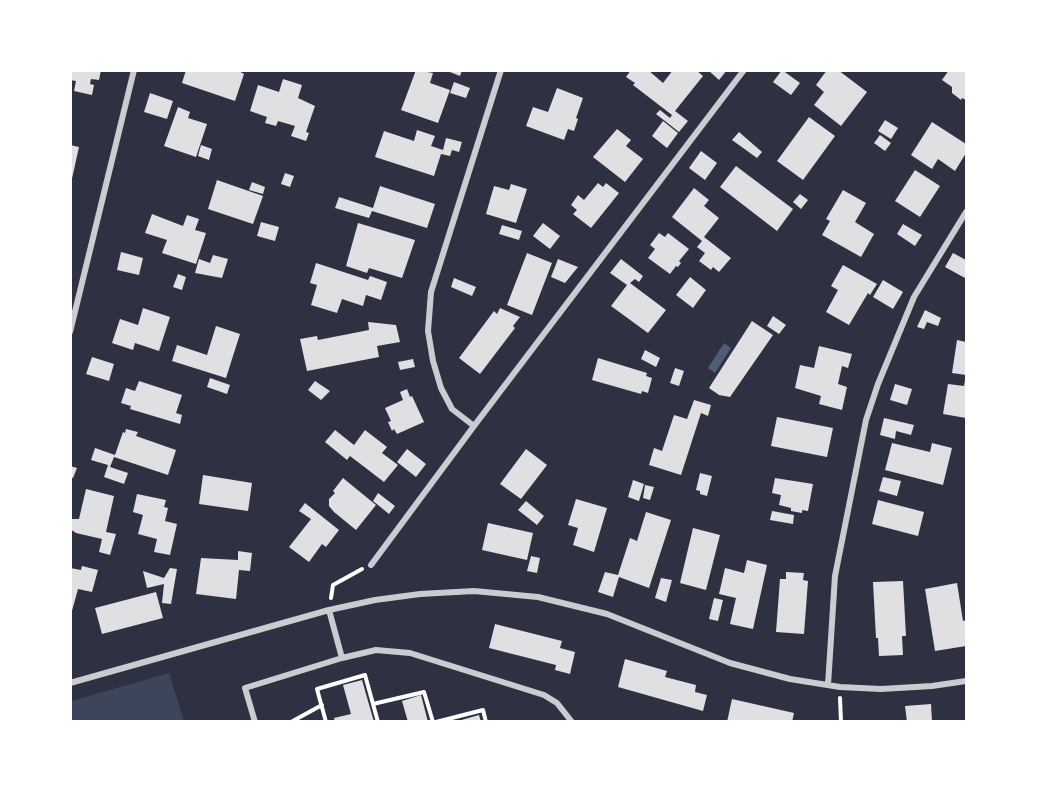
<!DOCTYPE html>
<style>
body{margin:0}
#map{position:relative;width:1037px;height:792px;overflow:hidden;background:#2d3142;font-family:"PT Sans Narrow",sans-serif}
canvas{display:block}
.frame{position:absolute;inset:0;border:72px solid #fff;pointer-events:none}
</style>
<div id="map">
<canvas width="1037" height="792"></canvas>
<div class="frame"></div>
</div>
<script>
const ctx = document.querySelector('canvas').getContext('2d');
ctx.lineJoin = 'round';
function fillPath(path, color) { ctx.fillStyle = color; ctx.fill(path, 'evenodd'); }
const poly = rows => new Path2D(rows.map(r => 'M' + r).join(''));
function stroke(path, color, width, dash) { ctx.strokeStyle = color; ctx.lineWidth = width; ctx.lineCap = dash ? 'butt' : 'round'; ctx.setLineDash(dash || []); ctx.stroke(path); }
const green = poly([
 [169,673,184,721,71,721,71,701]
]);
const water = poly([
 [724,343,731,348,715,373,708,368]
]);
const building = poly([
 [70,70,101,70,99,80,91,79,90,84,94,85,92,95,74,91,76,81,70,80],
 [186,70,237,70,244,74,235,101,182,83],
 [416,70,433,73,430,83,450,90,438,123,401,110],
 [445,70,462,70,460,76],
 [631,70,648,70,663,83,673,70,696,70,703,76,675,111,688,121,679,132,656,114,660,110,670,118,672,115,633,85,635,83,626,77],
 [708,70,727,70,719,80],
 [782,70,800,83,791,95,773,82],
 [827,70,838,70,867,92,841,126,814,105,824,92,816,85],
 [949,70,966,70,966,100,962,98,961,100,952,93,952,87,942,80],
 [283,79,302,85,298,98,315,106,306,132,309,133,306,141,291,136,295,126,278,121,276,126,265,123,267,117,250,111,258,85,279,92],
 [454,82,470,88,466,98,450,93],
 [557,88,583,98,576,118,578,119,574,131,568,129,564,140,526,126,533,107,548,112],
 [150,93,173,101,167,119,144,112],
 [178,107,190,112,188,118,207,124,196,157,164,146],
 [809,117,835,136,803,180,777,161],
 [885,120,898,128,891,139,878,131],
 [663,121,678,133,667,148,652,136],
 [932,122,966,144,966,153,955,171,938,159,932,169,911,155],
 [617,129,631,140,626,146,643,159,625,182,593,157],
 [417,130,435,136,431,146,443,150,446,138,462,142,459,152,452,150,450,156,441,154,434,176,375,157,384,131,414,141],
 [739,132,762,152,757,158,732,140],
 [880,135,891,143,885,151,874,143],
 [70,145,79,147,71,183,70,182],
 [201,145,212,149,209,160,198,156],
 [701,151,717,163,705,180,689,168],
 [736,166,793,209,777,231,720,187],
 [915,170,940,186,920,217,895,201],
 [285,173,294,176,290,187,281,184],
 [217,180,263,196,253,224,208,209],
 [252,182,265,187,263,194,249,190],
 [598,183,603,187,606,183,619,193,591,228,573,214,577,210,571,205,578,195,584,200],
 [511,184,527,189,516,223,486,214,494,186,509,190],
 [380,186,435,204,427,228,372,211,369,218,335,208,339,197,373,208],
 [694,188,709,200,704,206,719,218,704,237,731,258,719,272,713,267,711,270,699,261,705,253,697,247,702,241,672,217],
 [843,190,866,203,855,222,874,234,861,257,822,235,830,221,826,219],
 [800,194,808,200,801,209,793,202],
 [152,214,183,226,187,215,199,219,195,230,206,233,196,264,162,253,167,240,145,233],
 [261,222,279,227,275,241,257,236],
 [358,223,415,240,402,278,369,268,367,273,346,266],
 [543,223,560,236,550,249,533,236],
 [903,224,922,235,915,246,897,234],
 [502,225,522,231,519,240,499,234],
 [659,233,665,237,668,233,689,249,679,261,681,263,678,267,676,266,670,274,648,258,655,249,650,245],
 [121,252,143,258,139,275,117,270],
 [527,253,552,263,532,315,507,305],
 [953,253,966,260,965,278,945,267],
 [213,255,228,259,222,278,195,273,199,259,210,263],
 [558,259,578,267,565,283,551,277],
 [621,259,643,276,639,282,635,279,630,283,666,310,648,333,611,306,627,285,610,273],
 [316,263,368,280,370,276,387,282,381,300,366,295,363,306,342,299,337,313,311,305,317,285,310,283],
 [843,265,877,284,870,295,868,293,849,325,826,312,838,290,831,286],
 [178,274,186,277,182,290,173,287],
 [690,277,706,290,693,308,676,295],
 [454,278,476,287,472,296,451,287],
 [883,280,903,292,893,309,873,297],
 [143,308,170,317,159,351,135,343,133,350,112,343,120,319,138,325],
 [500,308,520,317,513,326,515,328,480,374,459,358,494,311,497,314],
 [925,310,941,318,938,326,927,322,924,329,917,327],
 [773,316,786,325,779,334,767,326],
 [752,321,773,335,730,397,719,395,709,388],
 [368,322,396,325,400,342,377,346,379,357,307,371,300,339,317,336,318,340,369,330],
 [216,326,240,334,226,378,172,361,177,345,207,355],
 [957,340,966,342,966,375,952,373],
 [819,346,852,354,848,368,842,366,838,384,847,387,842,410,819,404,821,396,795,388,800,365,814,368],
 [645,350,660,358,656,367,641,359],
 [92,357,114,364,109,381,86,374],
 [598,358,647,373,646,376,652,378,648,393,642,391,641,394,592,380],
 [413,359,415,367,400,370,398,362],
 [675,368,684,371,679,386,670,383],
 [210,378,230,385,227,394,207,387],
 [965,380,966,418,943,414,948,384,964,386],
 [139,381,182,395,176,413,182,415,180,424,130,409,131,406,121,403,126,388,135,391],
 [315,381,330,391,321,400,308,390],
 [895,384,912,389,907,405,890,400],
 [407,389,410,397,412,396,424,422,397,434,394,429,392,431,388,422,391,421,385,408,403,400,400,392],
 [694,400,711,405,708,416,701,413,681,475,649,465,654,448,662,451,674,415,687,419],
 [777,417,833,428,827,457,771,446],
 [884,418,914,425,911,435,896,431,895,439,880,435],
 [126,429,138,432,136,436,176,450,168,475,114,457,110,467,128,473,124,484,104,477,108,465,91,460,95,448,115,455,123,432,125,433],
 [335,430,354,445,365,430,387,447,382,453,398,465,384,482,350,456,347,460,325,442],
 [892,443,930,452,932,443,952,448,943,485,885,470],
 [407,449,426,464,416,477,397,462],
 [526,449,547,465,521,499,500,484],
 [70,466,77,468,73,478,70,477],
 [700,473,712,476,707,496,700,494,700,491,696,490],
 [203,475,252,483,248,511,199,504],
 [883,477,901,481,897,496,879,491],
 [343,478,376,505,356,530,334,512,329,506,329,499,335,493,333,491],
 [775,478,813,484,808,511,802,510,802,513,791,511,791,508,779,505,781,495,772,493],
 [633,480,644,484,639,501,628,497],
 [645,485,654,487,650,500,643,498],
 [86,489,114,496,106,532,116,534,110,555,99,552,102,539,76,533,70,529,72,519,79,519],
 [378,493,395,506,389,514,373,501],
 [137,494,166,500,164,507,168,508,165,521,177,524,170,555,154,552,157,539,138,534,143,515,133,512],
 [576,499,607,508,594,552,573,545,578,528,568,525],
 [878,500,924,512,918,536,872,524],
 [526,501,544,516,537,525,518,510],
 [305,503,339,530,326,547,322,544,309,562,289,547,311,519,299,511],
 [772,511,794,515,793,524,770,520],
 [646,512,671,520,649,588,619,577,613,597,598,592,605,572,618,575,630,538,637,541],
 [488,523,533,533,527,560,482,550],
 [693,528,720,535,706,590,680,583],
 [238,551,252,553,250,571,239,570,236,599,196,594,201,558,238,560],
 [531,556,540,558,537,573,527,571],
 [747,560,767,565,753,629,730,624,736,598,719,594,725,568,744,573],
 [82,566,98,570,92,592,78,589,70,618,70,568,81,570],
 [170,568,177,569,171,604,162,603,164,584,147,588,143,571,164,578],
 [786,572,804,573,803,580,808,581,804,634,776,632,780,579,786,579],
 [661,578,672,580,666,602,655,598],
 [903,581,906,636,902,636,903,655,879,656,878,638,876,638,873,582],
 [957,583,963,621,966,620,966,646,935,651,925,589],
 [156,592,163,618,102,634,95,608],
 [714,598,723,600,718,621,709,619],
 [495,624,562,641,560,648,575,652,570,674,555,670,556,665,489,648],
 [625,659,667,671,665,677,696,685,695,692,707,695,703,711,618,687],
 [362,680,374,722,335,722,334,718,351,714,343,685],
 [421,695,428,722,408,722,402,701],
 [732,699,794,713,792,722,727,722],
 [931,704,932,722,907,722,905,706],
 [479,715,481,722,458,722,458,721]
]);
const path = poly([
 [331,598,333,585,362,569],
 [840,698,841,722],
 [291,722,322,705],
 [326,722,317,689,365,675,373,704],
 [378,722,373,704,424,692,433,722],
 [436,722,483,710,486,722]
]);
const minor = poly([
 [70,332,134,70],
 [474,426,452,409,441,388,433,361,428,331,431,292,501,70],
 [371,565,474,426,744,70],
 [329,610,342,658,376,650,410,653,544,695,557,703,572,722],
 [70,683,329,610,375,600,420,594,474,591,538,597,607,614,730,663,790,679,840,687,881,689,932,686,966,681],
 [828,685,835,576,866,420,878,384,914,297,966,212],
 [255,722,245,688,342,658]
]);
fillPath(green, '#3c4559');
fillPath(water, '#4f5d75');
fillPath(building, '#e0e0e3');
stroke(path, '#fff', 4);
stroke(minor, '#caccd0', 6);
</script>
